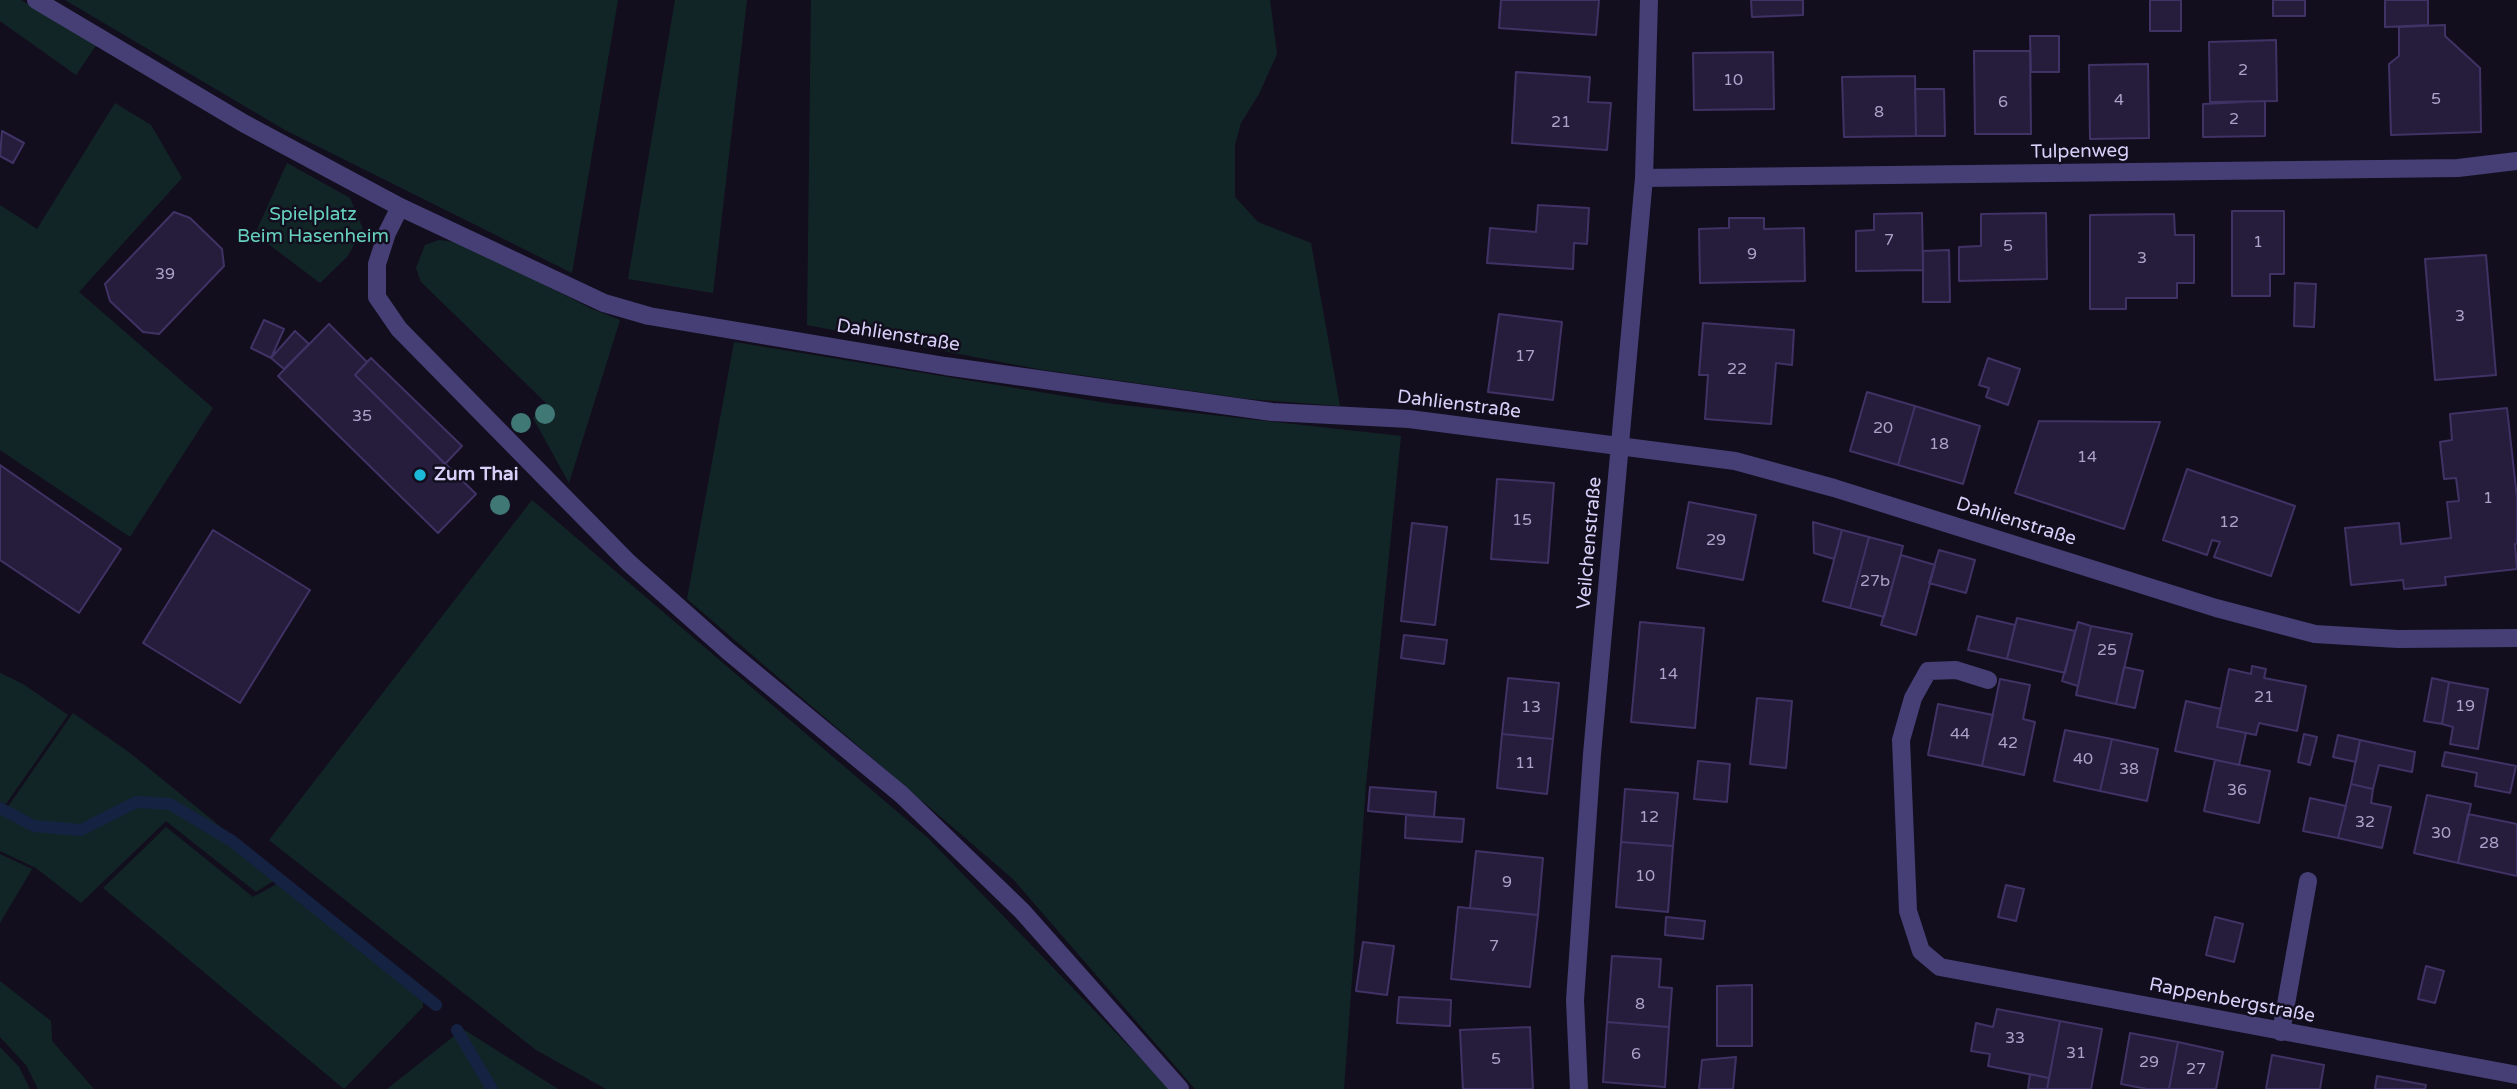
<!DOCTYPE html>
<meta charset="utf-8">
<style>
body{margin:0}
canvas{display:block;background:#120e1d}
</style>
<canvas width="2517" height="1089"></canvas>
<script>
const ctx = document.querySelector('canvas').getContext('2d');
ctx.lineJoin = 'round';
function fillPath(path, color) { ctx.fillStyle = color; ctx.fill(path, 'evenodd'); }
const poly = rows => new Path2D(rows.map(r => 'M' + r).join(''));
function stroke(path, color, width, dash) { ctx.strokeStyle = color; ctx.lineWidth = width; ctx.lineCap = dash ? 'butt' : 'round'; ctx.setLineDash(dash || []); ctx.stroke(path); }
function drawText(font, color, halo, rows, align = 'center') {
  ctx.font = font + ' "Varela Round",sans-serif'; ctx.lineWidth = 5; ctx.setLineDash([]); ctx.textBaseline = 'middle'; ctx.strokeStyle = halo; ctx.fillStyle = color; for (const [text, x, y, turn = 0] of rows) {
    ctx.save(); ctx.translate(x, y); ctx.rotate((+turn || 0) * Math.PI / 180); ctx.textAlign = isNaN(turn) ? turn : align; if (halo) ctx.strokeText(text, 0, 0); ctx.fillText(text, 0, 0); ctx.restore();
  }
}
const green = poly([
 [0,0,21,0,97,44,76,75,0,21],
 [65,0,618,0,572,273,285,130],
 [675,0,747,0,713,293,628,279],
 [811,0,1270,0,1277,54,1259,94,1241,123,1235,145,1235,197,1258,222,1311,243,1340,406,1248,399,1038,369,807,325],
 [115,103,151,125,182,178,79,292,213,408,130,537,0,450,0,205,37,229],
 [287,163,350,198,363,229,347,257,320,283,255,234],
 [439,240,462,243,590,308,620,320,569,483,533,418,546,403,421,282,416,268,425,245],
 [734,342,1113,404,1401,436,1366,784,1344,1089,1195,1089,1013,879,687,599],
 [532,500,928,838,1170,1089,606,1089,536,1050,269,840],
 [0,673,23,684,68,715,6,804,0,802],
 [73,713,130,753,281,876,256,892,166,821,81,903,36,868,0,851,0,806,7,808],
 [166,827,253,897,284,880,423,993,423,1007,344,1089,103,888],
 [0,854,32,869,0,923],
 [0,981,51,1021,52,1041,94,1089,38,1089,26,1065,0,1037],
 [463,1029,558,1089,387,1089],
 [0,1047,19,1067,30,1089,0,1089]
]);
const stream = poly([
 [0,808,34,826,81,830,136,802,170,804,232,841,436,1005],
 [457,1030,492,1089]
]);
const building = poly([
 [1501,0,1599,0,1596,35,1499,28,1501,0],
 [1751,0,1803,0,1803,15,1752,17,1751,0],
 [2150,0,2181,0,2181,31,2150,31,2150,0],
 [2273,0,2305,0,2305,16,2273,16,2273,0],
 [2385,0,2428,0,2428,25,2385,27,2385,0],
 [2445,25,2445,36,2480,68,2481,132,2391,135,2389,64,2399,56,2399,27,2445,25],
 [2030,36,2059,36,2059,72,2031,72,2030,36],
 [2276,40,2277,101,2210,102,2209,42,2276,40],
 [1974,51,2030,51,2031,134,1975,134,1974,51],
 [1773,52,1774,109,1694,110,1693,53,1773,52],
 [2148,64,2149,138,2090,139,2089,65,2148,64],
 [1516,72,1590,77,1588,102,1611,103,1607,150,1512,143,1516,72],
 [1915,76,1916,136,1844,137,1842,77,1915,76],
 [1915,89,1944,89,1945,136,1916,136,1915,89],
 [2265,101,2265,136,2203,137,2203,104,2265,101],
 [2,131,24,143,13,163,0,156,2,131],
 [1538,205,1589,208,1587,244,1574,243,1573,269,1487,263,1490,228,1536,232,1538,205],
 [2232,211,2284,211,2284,274,2270,274,2270,296,2232,296,2232,211],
 [174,212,190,218,222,249,224,266,159,334,143,332,110,301,105,284,174,212],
 [1922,213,1923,270,1856,271,1856,231,1874,230,1874,214,1922,213],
 [2046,213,2047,279,1959,281,1959,247,1981,246,1981,214,2046,213],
 [2174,214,2175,235,2194,235,2194,283,2177,283,2177,298,2126,298,2126,309,2090,309,2090,215,2174,214],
 [1729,218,1764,218,1764,229,1804,228,1805,281,1700,283,1699,229,1729,228,1729,218],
 [1949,250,1950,302,1923,302,1923,251,1949,250],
 [2486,255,2496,375,2435,380,2425,259,2486,255],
 [2295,283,2316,284,2314,327,2294,326,2295,283],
 [1499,314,1562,322,1553,400,1488,392,1499,314],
 [264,320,284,329,271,358,251,348,264,320],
 [1703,323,1794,330,1792,365,1776,363,1771,424,1705,419,1708,375,1699,375,1703,323],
 [329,324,367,362,355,375,476,494,438,533,278,376,329,324],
 [295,331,309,344,284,369,271,358,295,331],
 [371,358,462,446,445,464,355,375,371,358],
 [1988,358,2020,369,2008,405,1986,397,1989,388,1979,385,1988,358],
 [1867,392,1915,406,1898,465,1850,451,1867,392],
 [1915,406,1980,426,1963,484,1898,465,1915,406],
 [2507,408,2517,498,2517,544,2515,544,2517,569,2445,577,2446,585,2404,589,2403,580,2351,585,2345,528,2399,523,2401,544,2451,538,2447,502,2459,501,2456,478,2444,479,2440,442,2452,440,2450,414,2507,408],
 [2039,421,2160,422,2124,529,2015,493,2039,421],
 [0,465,121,549,79,613,0,560,0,465],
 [2187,469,2295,506,2271,576,2214,557,2220,542,2212,540,2207,555,2163,540,2187,469],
 [1497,479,1554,483,1548,563,1491,559,1497,479],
 [1689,502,1756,515,1743,580,1677,568,1689,502],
 [1813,522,1842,530,1834,559,1814,553,1813,522],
 [1412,523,1447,527,1435,625,1401,621,1412,523],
 [213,530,310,590,240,703,143,643,213,530],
 [1842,530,1869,537,1850,608,1823,601,1842,530],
 [1869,537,1903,546,1884,617,1850,608,1869,537],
 [1939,550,1975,560,1966,593,1929,583,1939,550],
 [1901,555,1935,565,1916,635,1881,625,1901,555],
 [1977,616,2015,625,2007,659,1968,650,1977,616],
 [2017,618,2075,631,2065,673,2007,659,2017,618],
 [1640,622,1704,628,1695,728,1631,722,1640,622],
 [2078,622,2091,626,2078,686,2062,681,2078,622],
 [2091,626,2132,634,2116,704,2076,695,2091,626],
 [1404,635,1447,640,1444,664,1401,658,1404,635],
 [2252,666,2266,669,2264,678,2306,686,2297,731,2259,723,2256,735,2217,727,2229,669,2251,674,2252,666],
 [2124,667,2143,671,2135,708,2116,704,2124,667],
 [1508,678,1559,683,1553,739,1502,734,1508,678],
 [2432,678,2449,682,2442,724,2424,721,2432,678],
 [2000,679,2030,685,2023,719,2035,722,2024,775,1982,766,2000,679],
 [2449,682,2488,689,2478,749,2450,744,2453,727,2442,724,2449,682],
 [1757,698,1792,701,1786,768,1750,764,1757,698],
 [2186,701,2221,709,2217,727,2246,733,2239,765,2175,751,2186,701],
 [1938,704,1993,715,1982,766,1928,755,1938,704],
 [2065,730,2112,739,2100,791,2054,781,2065,730],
 [1502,734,1553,739,1547,794,1497,788,1502,734],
 [2304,734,2317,737,2310,765,2298,762,2304,734],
 [2338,735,2360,740,2356,762,2333,757,2338,735],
 [2112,739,2158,749,2147,801,2100,791,2112,739],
 [2360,740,2415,752,2412,772,2379,765,2373,789,2351,784,2360,740],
 [2445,752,2516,766,2510,793,2475,786,2477,773,2442,766,2445,752],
 [2215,760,2270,771,2259,823,2204,811,2215,760],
 [1698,761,1730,764,1727,802,1694,799,1698,761],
 [2351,784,2373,789,2371,803,2391,807,2382,848,2338,838,2351,784],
 [1370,787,1436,792,1434,817,1368,811,1370,787],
 [1625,789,1678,793,1673,846,1621,842,1625,789],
 [2427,795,2471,804,2458,863,2414,853,2427,795],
 [2310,798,2346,806,2338,838,2303,831,2310,798],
 [2468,814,2517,824,2517,876,2458,863,2468,814],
 [1406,815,1464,819,1462,842,1405,838,1406,815],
 [1621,842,1673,846,1668,912,1616,907,1621,842],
 [1476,851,1543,858,1538,915,1470,908,1476,851],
 [2006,885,2024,889,2016,921,1998,917,2006,885],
 [1458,907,1538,915,1530,987,1451,979,1458,907],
 [1666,917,1705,921,1703,939,1665,935,1666,917],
 [2215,917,2243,924,2234,962,2206,955,2215,917],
 [1363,942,1394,946,1387,995,1356,991,1363,942],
 [1612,956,1661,959,1659,987,1672,988,1669,1027,1607,1022,1612,956],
 [2426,966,2444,971,2435,1003,2418,999,2426,966],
 [1752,985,1752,1046,1717,1046,1717,986,1752,985],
 [1399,997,1451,1000,1450,1026,1397,1023,1399,997],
 [1997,1009,2060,1021,2049,1078,1988,1066,1990,1054,1971,1051,1976,1023,1993,1027,1997,1009],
 [2060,1021,2102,1029,2091,1089,2047,1089,2060,1021],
 [1607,1022,1669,1027,1665,1087,1603,1082,1607,1022],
 [1530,1027,1533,1089,1463,1089,1460,1030,1530,1027],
 [2130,1033,2178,1042,2169,1089,2147,1089,2121,1084,2130,1033],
 [2178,1042,2223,1052,2216,1089,2169,1089,2178,1042],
 [2272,1055,2324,1065,2320,1089,2266,1089,2272,1055],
 [1736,1057,1733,1089,1699,1089,1702,1060,1736,1057],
 [2030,1074,2049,1078,2047,1089,2028,1089,2030,1074],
 [2377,1076,2426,1085,2425,1089,2375,1089,2377,1076]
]);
const minor = poly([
 [36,0,245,124,400,207,604,303,649,316,945,366,1272,412,1409,419,1735,461,1834,488,2216,608,2315,634,2398,639,2517,638],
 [1644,178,2458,168,2517,161],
 [400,207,387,233,377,264,377,297,399,329,629,563,728,651,902,795,1022,911,1180,1089],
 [1988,680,1956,670,1928,671,1913,698,1901,740,1908,911,1921,951,1940,967,2517,1075],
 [2281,1032,2308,881],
 [1579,1089,1575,1000,1592,754,1644,178,1649,0]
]);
const trees = [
 [545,414],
 [521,423],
 [500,505]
];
const markers = [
 [420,475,7,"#1cb8d9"]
];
const numberNames = [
 ["2",2243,71],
 ["10",1733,81],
 ["5",2436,100],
 ["4",2119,101],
 ["6",2003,103],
 ["8",1879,113],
 ["2",2234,120],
 ["21",1561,123],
 ["7",1889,241],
 ["1",2258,243],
 ["5",2008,247],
 ["9",1752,255],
 ["3",2142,259],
 ["39",165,275],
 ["3",2460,317],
 ["17",1525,357],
 ["22",1737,370],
 ["35",362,417],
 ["20",1883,429],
 ["18",1939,445],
 ["14",2087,458],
 ["1",2488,499],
 ["15",1522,521],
 ["12",2229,523],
 ["29",1716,541],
 ["27b",1875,582],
 ["25",2107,651],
 ["14",1668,675],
 ["21",2264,698],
 ["19",2465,707],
 ["13",1531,708],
 ["44",1960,735],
 ["42",2008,744],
 ["40",2083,760],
 ["11",1525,764],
 ["38",2129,770],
 ["36",2237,791],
 ["12",1649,818],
 ["32",2365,823],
 ["30",2441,834],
 ["28",2489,844],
 ["10",1645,877],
 ["9",1507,883],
 ["7",1494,947],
 ["8",1640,1005],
 ["33",2015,1039],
 ["31",2076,1054],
 ["6",1636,1055],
 ["5",1496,1060],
 ["29",2149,1063],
 ["27",2196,1070]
];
const streetNames = [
 ["Tulpenweg",2080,152,-1],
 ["Dahlienstraße",898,336,9],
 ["Dahlienstraße",1459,405,7],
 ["Dahlienstraße",2016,522,17],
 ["Veilchenstraße",1590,543,-85],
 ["Rappenbergstraße",2232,1001,11]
];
const parkNames = [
 ["Spielplatz",313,215],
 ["Beim Hasenheim",313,237]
];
const poiNames = [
 ["Zum Thai",434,475]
];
fillPath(green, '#122526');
stroke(stream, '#152241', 12);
fillPath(building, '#251d3b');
stroke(building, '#403265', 2);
stroke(minor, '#453f76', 18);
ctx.fillStyle = '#407875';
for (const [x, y] of trees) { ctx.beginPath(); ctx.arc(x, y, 10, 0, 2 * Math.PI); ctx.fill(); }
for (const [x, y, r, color] of markers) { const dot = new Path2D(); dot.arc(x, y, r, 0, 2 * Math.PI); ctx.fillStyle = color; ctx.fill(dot); stroke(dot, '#120e1d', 2.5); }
drawText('16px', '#aba3ca', null, numberNames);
drawText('19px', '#d8d0f9', '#120e1d', streetNames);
drawText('19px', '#66cfbd', '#120e1d', parkNames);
drawText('bold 19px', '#d8d0f9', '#120e1d', poiNames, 'left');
</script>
